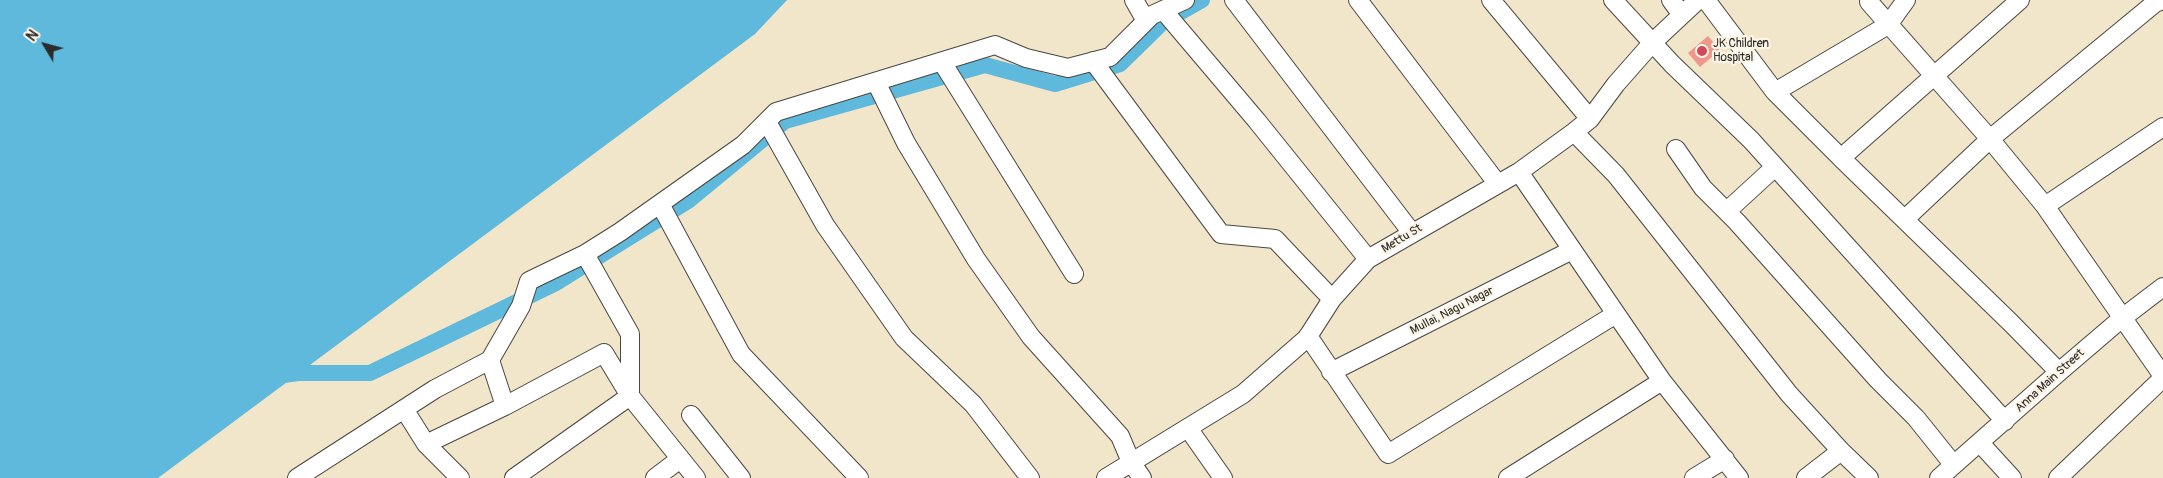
<!DOCTYPE html>
<style>
body{margin:0}
#map{position:relative;width:2163px;height:478px;overflow:hidden;background:#f1e6ca;font-family:Pangolin,sans-serif}
canvas{display:block}
.north{position:absolute;left:20px;top:20px;width:50px;height:50px;-webkit-text-stroke:4px #fcf5e5;paint-order:stroke;rotate:307deg;font-size:14px;font-weight:700;line-height:20px;text-align:center;color:#2b2b2b}
.north::after{content:'';display:block;margin:auto;width:18px;height:22px;background:#2b2b2b;clip-path:polygon(50% 0,100% 100%,50% 72%,0 100%)}
</style>
<div id="map">
<canvas width="2163" height="478"></canvas>
<div class="north">N</div>
</div>
<script>
const ctx = document.querySelector('canvas').getContext('2d');
ctx.lineJoin = 'round';
function fillPath(path, color) { ctx.fillStyle = color; ctx.fill(path, 'evenodd'); }
const poly = rows => new Path2D(rows.map(r => 'M' + r).join(''));
function stroke(path, color, width, dash) { ctx.strokeStyle = color; ctx.lineWidth = width; ctx.lineCap = dash ? 'butt' : 'round'; ctx.setLineDash(dash || []); ctx.stroke(path); }
function drawText(font, color, halo, rows, align = 'center') {
  ctx.font = font + ' Pangolin,sans-serif'; ctx.lineWidth = 4.5; ctx.setLineDash([]); ctx.textBaseline = 'middle'; ctx.strokeStyle = halo; ctx.fillStyle = color; for (const [text, x, y, turn = 0] of rows) {
    ctx.save(); ctx.translate(x, y); ctx.rotate((+turn || 0) * Math.PI / 180); ctx.textAlign = isNaN(turn) ? turn : align; if (halo) ctx.strokeText(text, 0, 0); ctx.fillText(text, 0, 0); ctx.restore();
  }
}
const water = poly([
 [0,0,787,0,755,34,158,478,0,478]
]);
const canal = poly([
 [277,376,298,373,370,373,556,283,688,201,785,121,985,65,1055,84,1120,64,1163,22,1202,0]
]);
const building = poly([
 [1708,36,1720,50,1700,67,1688,53]
]);
const minor = poly([
 [1134,0,1146,21],
 [1234,0,1412,233],
 [1358,0,1497,183],
 [1491,0,1590,119],
 [1613,0,1672,64,1751,140,2005,421],
 [1671,0,1682,15],
 [1706,0,1775,92],
 [2020,0,1841,158,2011,323,2059,372],
 [1869,2,1990,139,2045,206,2163,376],
 [1163,10,1257,121,1368,259],
 [1093,61,1221,234,1275,239,1332,299],
 [942,62,1074,274],
 [876,82,906,143,976,259,1031,337,1120,436,1131,462,1142,478],
 [767,122,825,225,904,338,973,404,1030,478],
 [1574,132,1616,175,1789,394,1841,451,1869,478],
 [1676,149,1703,188,1737,222,1878,380,1916,418,1953,464],
 [1841,158,1775,92,1888,25,1906,0],
 [1519,172,1662,381,1739,478],
 [660,204,741,354,859,478],
 [2045,206,2163,127],
 [1727,211,1775,167],
 [1905,219,1990,139,2155,3,2163,0],
 [1308,336,1388,454,1616,314],
 [1331,372,1572,250],
 [505,406,604,353,630,396,696,478],
 [404,409,426,444],
 [691,415,741,478],
 [1188,428,1223,478],
 [1980,443,2012,478],
 [297,478,435,389,490,360],
 [460,478,426,444,505,406,490,360,521,306,529,281,585,254,620,232,743,145,776,112,995,45,1026,58,1068,68,1110,57,1152,15,1185,0],
 [514,478,630,396,630,334,585,254],
 [655,478,680,459],
 [1106,478,1243,394,1307,338,1332,299,1368,259,1519,172,1574,132,1590,119,1616,84,1653,42,1698,0],
 [1508,478,1662,381],
 [1694,478,1725,459],
 [1806,478,1841,451],
 [1939,478,2059,372,2121,319,2163,287],
 [2058,478,2163,378]
]);
const markers = [
 [1702,51,6,"#d1495b"]
];
const poiNames = [
 ["JK Children",1713,44],
 ["Hospital",1713,58]
];
const streetNames = [
 ["Mettu St",1402,239,-31],
 ["Mullai, Nagu Nagar",1452,311,-27],
 ["Anna Main Street",2050,381,-42]
];
fillPath(water, '#5eb9dc');
stroke(canal, '#5eb9dc', 16);
fillPath(building, '#ee978c');
stroke(minor, '#494743', 20);
stroke(minor, '#fff', 18);
for (const [x, y, r, color] of markers) { const dot = new Path2D(); dot.arc(x, y, r, 0, 2 * Math.PI); ctx.fillStyle = color; ctx.fill(dot); stroke(dot, '#fcf5e5', 2); }
drawText('12px', '#2b2b2b', '#fcf5e5', poiNames, 'left');
drawText('12px', '#2b2b2b', '#fcf5e5', streetNames);
</script>
